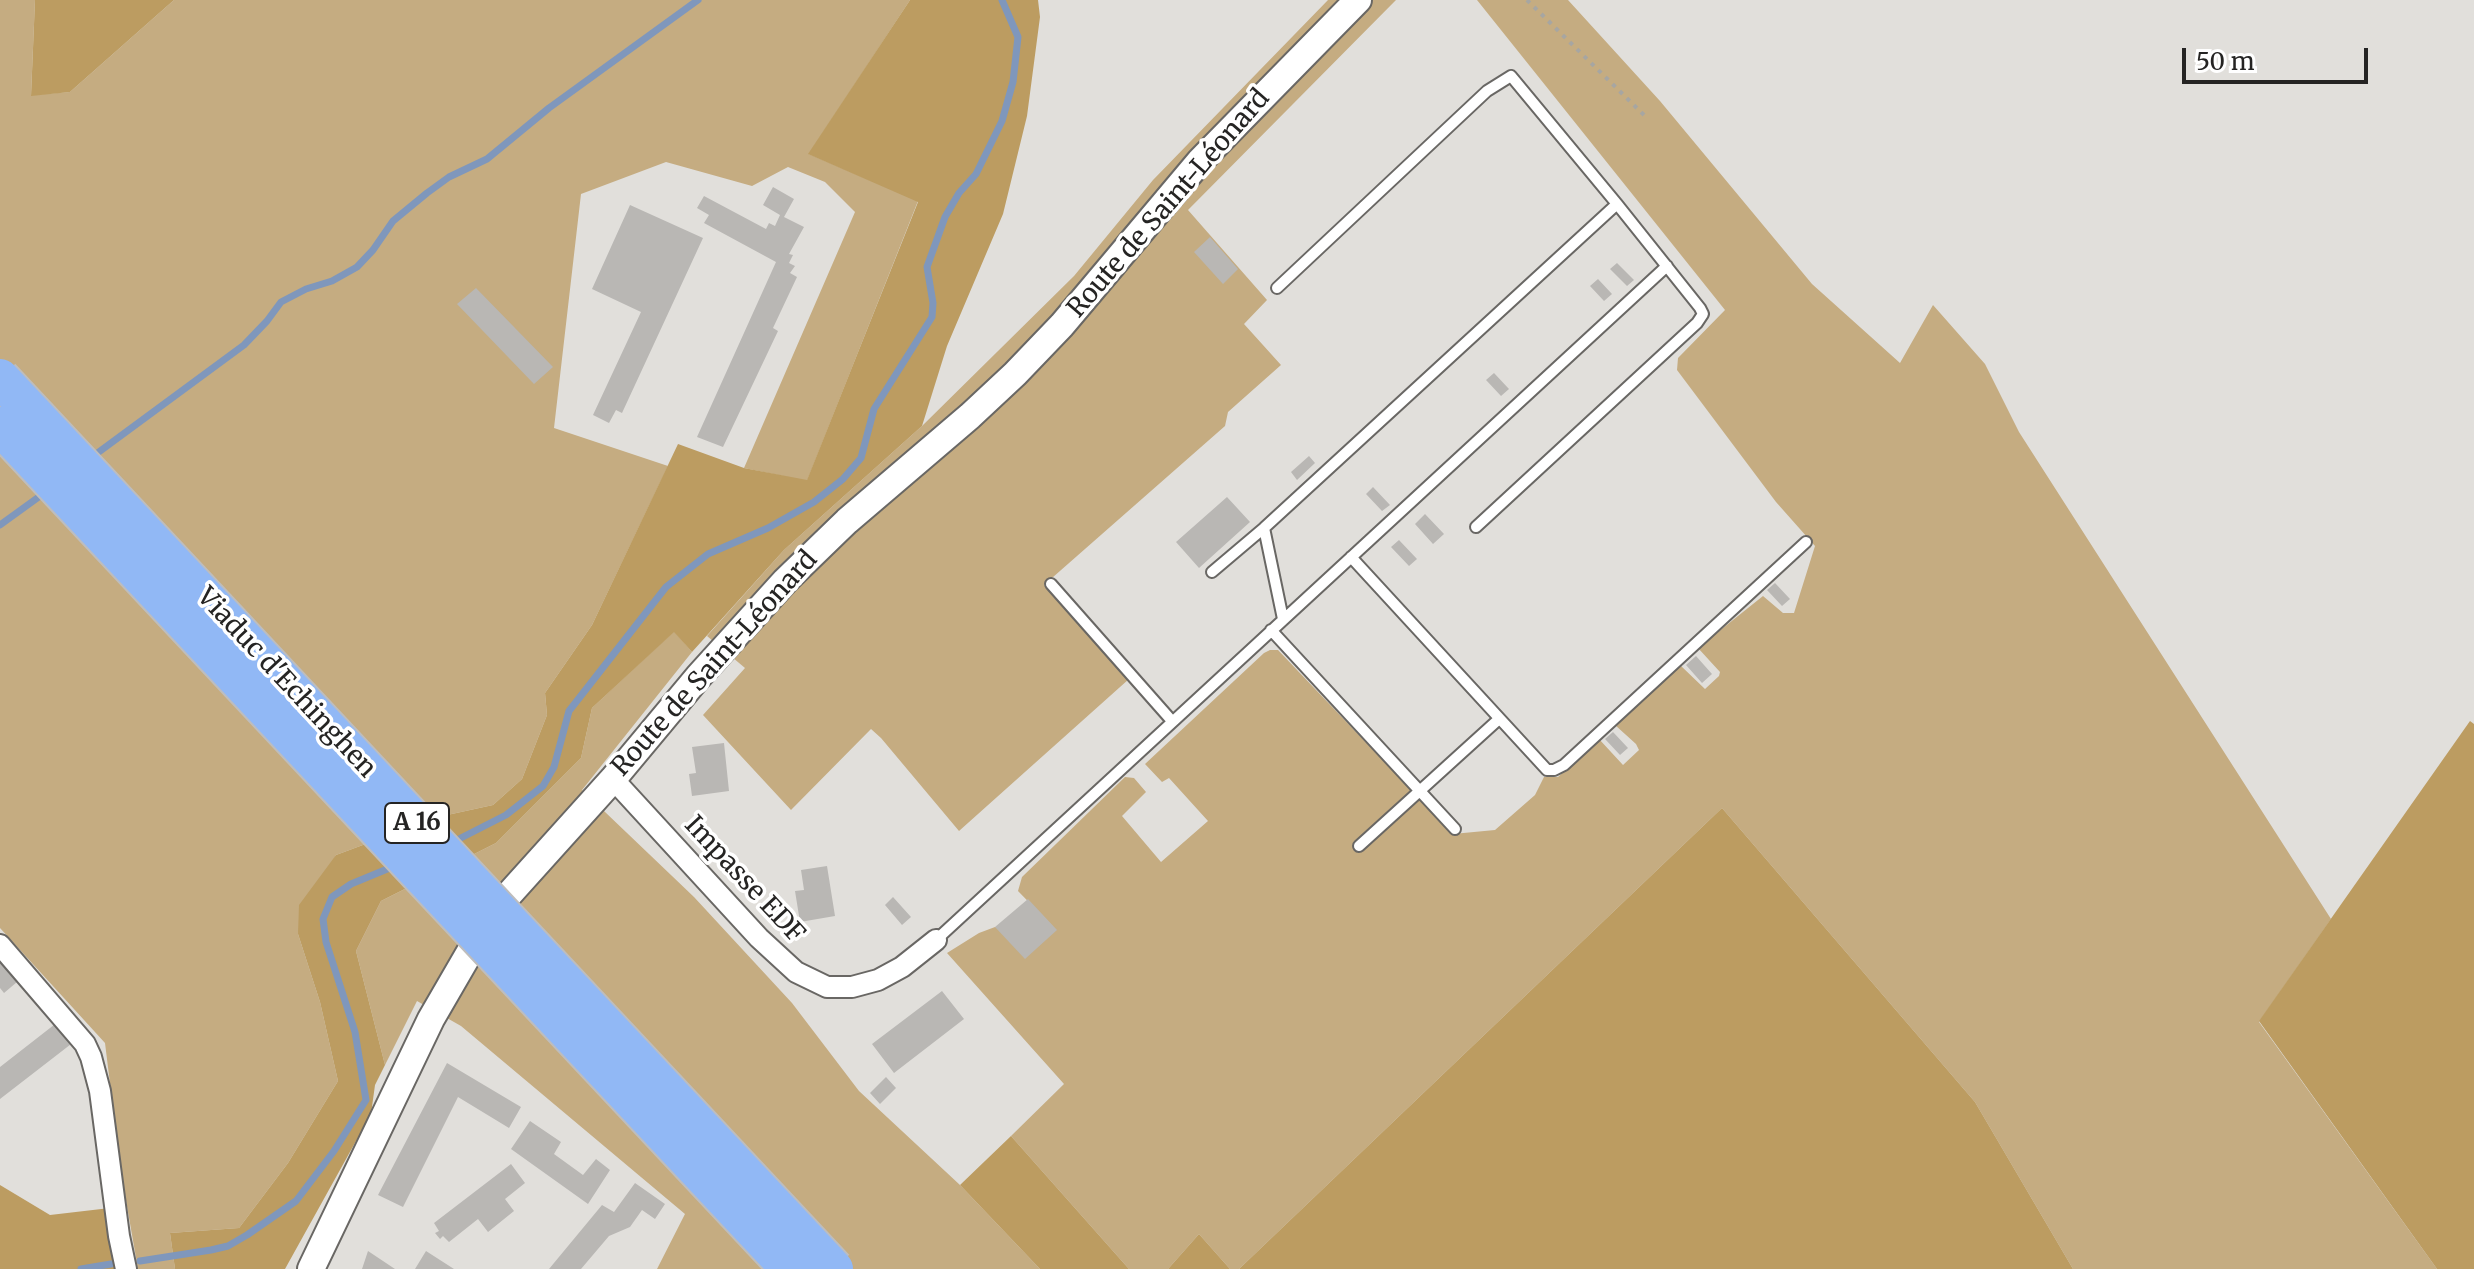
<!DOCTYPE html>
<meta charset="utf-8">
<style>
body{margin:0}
#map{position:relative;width:2474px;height:1269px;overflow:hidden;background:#e1dfdb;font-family:Merriweather,serif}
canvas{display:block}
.scale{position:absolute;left:2182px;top:48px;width:186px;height:36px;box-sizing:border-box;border:4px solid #252423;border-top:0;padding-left:10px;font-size:24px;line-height:28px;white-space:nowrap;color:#252423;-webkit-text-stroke:6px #fff;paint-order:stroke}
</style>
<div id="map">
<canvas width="2474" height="1269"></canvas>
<div class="scale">50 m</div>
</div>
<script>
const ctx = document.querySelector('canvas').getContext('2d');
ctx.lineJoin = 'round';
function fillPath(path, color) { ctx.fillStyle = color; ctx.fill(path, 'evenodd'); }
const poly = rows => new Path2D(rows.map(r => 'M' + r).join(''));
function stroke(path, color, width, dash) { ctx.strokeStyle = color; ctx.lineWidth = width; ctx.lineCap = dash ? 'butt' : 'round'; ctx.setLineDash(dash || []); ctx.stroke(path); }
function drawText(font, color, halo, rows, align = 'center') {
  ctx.font = font + ' Merriweather,serif'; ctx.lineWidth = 7; ctx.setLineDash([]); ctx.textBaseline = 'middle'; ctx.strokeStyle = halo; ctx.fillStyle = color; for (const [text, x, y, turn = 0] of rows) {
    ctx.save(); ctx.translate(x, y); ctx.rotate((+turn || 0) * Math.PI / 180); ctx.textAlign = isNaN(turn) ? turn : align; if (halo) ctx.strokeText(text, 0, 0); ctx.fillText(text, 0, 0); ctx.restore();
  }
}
const green = poly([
 [0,0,35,0,31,95,70,92,174,0,910,0,809,154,918,201,807,481,744,468,855,212,825,182,788,167,752,186,666,162,581,194,554,428,668,466,592,625,545,693,547,715,522,779,493,805,438,817,336,855,298,934,320,1002,338,1081,288,1163,239,1228,170,1233,175,1269,138,1269,121,1172,105,1043,0,928],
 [1328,0,1396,0,1188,210,1267,300,1244,324,1281,365,1228,412,1225,426,1044,585,1129,679,959,831,881,738,871,729,791,810,703,715,745,668,707,636,784,550,922,426,1074,276,1153,180],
 [1477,0,1568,0,1660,101,1812,284,1900,363,1933,305,1985,364,2019,432,2331,919,2259,1022,2437,1269,2073,1269,1975,1102,1722,808,1239,1269,1230,1269,1199,1234,1168,1269,1129,1269,1011,1136,1064,1084,947,953,979,933,995,927,1056,930,1018,891,1022,877,1125,777,1134,778,1146,792,1122,816,1161,862,1208,821,1169,778,1162,782,1145,764,1264,653,1270,650,1278,650,1453,834,1495,830,1535,795,1544,777,1558,777,1599,739,1623,765,1639,750,1636,744,1615,725,1680,665,1705,689,1719,676,1720,672,1698,648,1763,596,1783,613,1794,613,1815,546,1776,502,1677,370,1678,358,1725,310],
 [674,631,692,652,582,790,694,897,792,1003,859,1091,960,1185,1040,1269,657,1269,685,1214,461,1026,417,1001,385,1065,356,951,381,901,496,843,581,758,592,708]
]);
const forest = poly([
 [35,0,174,0,70,92,31,96],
 [910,0,1038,0,1040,17,1027,116,1003,214,947,346,922,426,784,550,692,652,674,632,592,708,581,758,496,843,381,901,356,951,385,1065,375,1085,371,1114,285,1269,175,1269,170,1233,239,1228,288,1163,338,1081,320,1002,298,934,299,905,336,855,438,817,493,805,522,779,547,715,545,693,592,625,678,444,744,468,807,480,918,202,808,154],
 [2470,721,2474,724,2474,1269,2437,1269,2259,1021],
 [1722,808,1975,1102,2073,1269,1239,1269],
 [1011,1136,1129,1269,1040,1269,960,1185],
 [0,1185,50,1215,110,1208,121,1269,0,1269],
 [1199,1234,1230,1269,1168,1269]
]);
const stream = poly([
 [92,457,244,345,267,321,281,302,306,289,332,281,357,267,373,250,393,221,427,193,449,177,487,159,549,108,698,0],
 [0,525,47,491],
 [453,842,506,815,543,786,554,767,569,711,666,587,708,554,768,528,814,502,843,479,861,458,874,409,932,317,933,303,927,267,945,217,959,193,976,174,1002,121,1013,82,1018,37,1002,0],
 [140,1261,211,1250,228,1246,247,1235,296,1201,334,1151,366,1100,355,1032,326,942,323,919,332,897,351,884,397,865],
 [81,1269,111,1264]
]);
const building = poly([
 [773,187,794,199,784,217,804,227,789,254,793,255,789,263,795,266,790,273,797,277,773,328,778,331,723,447,697,437,776,262,704,223,709,215,697,208,704,196,766,229,769,223,775,226,780,215,763,205],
 [630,205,703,238,622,413,616,410,609,423,593,415,641,312,592,289],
 [1210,237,1238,269,1223,284,1194,252],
 [1617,263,1634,280,1627,286,1610,269],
 [1598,279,1612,294,1604,301,1590,286],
 [476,288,553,367,534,384,457,304],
 [1494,373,1509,389,1501,396,1486,380],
 [1309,456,1315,463,1297,480,1291,472],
 [1373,487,1390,505,1382,511,1366,494],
 [1227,497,1250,522,1199,568,1176,542],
 [1425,514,1444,534,1433,544,1415,524],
 [1399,540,1417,559,1409,566,1391,547],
 [1775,583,1790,599,1782,606,1767,590],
 [1696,656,1712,674,1702,683,1686,665],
 [1613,732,1628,748,1620,755,1605,739],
 [724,743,729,791,692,796,689,774,696,773,692,747],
 [827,866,835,916,800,922,795,891,804,890,801,870],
 [893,897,911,917,902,925,885,905],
 [1028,899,1057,930,1025,959,995,927],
 [0,962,17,982,4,993,0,988],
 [942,991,964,1019,894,1073,872,1044],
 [59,1021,75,1041,0,1099,0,1067],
 [447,1063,521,1107,509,1128,458,1097,403,1207,378,1195],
 [886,1077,896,1088,880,1104,870,1093],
 [530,1121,561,1142,554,1154,583,1175,596,1159,610,1170,588,1204,511,1149],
 [511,1164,525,1183,505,1199,514,1211,488,1232,478,1219,449,1242,443,1236,440,1239,435,1233,439,1231,434,1223],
 [635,1183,665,1204,655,1219,642,1210,630,1227,609,1236,581,1269,549,1269,602,1205,614,1212],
 [368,1251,395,1269,362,1269],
 [426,1251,454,1269,415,1269]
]);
const path = poly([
 [1527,0,1647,118]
]);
const service = poly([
 [1277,288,1487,91,1511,76,1617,204,1700,308,1703,314,1697,323,1476,527],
 [1264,528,1283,619],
 [1351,557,1547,770,1554,770,1564,765,1806,542],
 [1212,572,1264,528,1617,204],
 [1051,584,1172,721],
 [1271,630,1455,829],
 [1359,846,1499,719],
 [936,940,1667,266]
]);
const minor = poly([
 [613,779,759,938,796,972,827,987,852,987,878,980,902,967,936,940],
 [0,945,85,1044,91,1057,100,1091,119,1236,126,1269]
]);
const tertiary = poly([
 [311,1269,431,1019,482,931,504,900,613,779,698,677,785,581,847,521,970,416,1015,374,1062,325,1200,161,1358,0]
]);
const motorwayBridge = poly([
 [0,378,834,1269],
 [0,426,790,1269]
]);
const shields = [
 [417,823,64]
];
const shieldNames = [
 ["A 16",417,823]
];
const streetNames = [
 ["Route de Saint-Léonard",1169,204,-49],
 ["Route de Saint-Léonard",715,664,-48],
 ["Viaduc d'Echinghen",286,683,47],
 ["Impasse EDF",744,880,47]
];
fillPath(green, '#c5ac81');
fillPath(forest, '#bc9c61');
stroke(stream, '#7f97bc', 7);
fillPath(building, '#b9b7b4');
stroke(service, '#696764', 14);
stroke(minor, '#696764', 24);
stroke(tertiary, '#696764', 30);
stroke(path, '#a7a6a2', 4, [4, 6]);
stroke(service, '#fff', 10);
stroke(minor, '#fff', 20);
stroke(tertiary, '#fff', 26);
stroke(motorwayBridge, '#bebdbd', 42, []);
stroke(motorwayBridge, '#91b8f5', 38);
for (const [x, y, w] of shields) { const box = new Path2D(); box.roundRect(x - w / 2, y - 20, w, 40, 6); ctx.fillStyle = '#fff'; ctx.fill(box); stroke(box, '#252423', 2); }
drawText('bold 24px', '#252423', null, shieldNames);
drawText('26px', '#252423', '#fff', streetNames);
</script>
